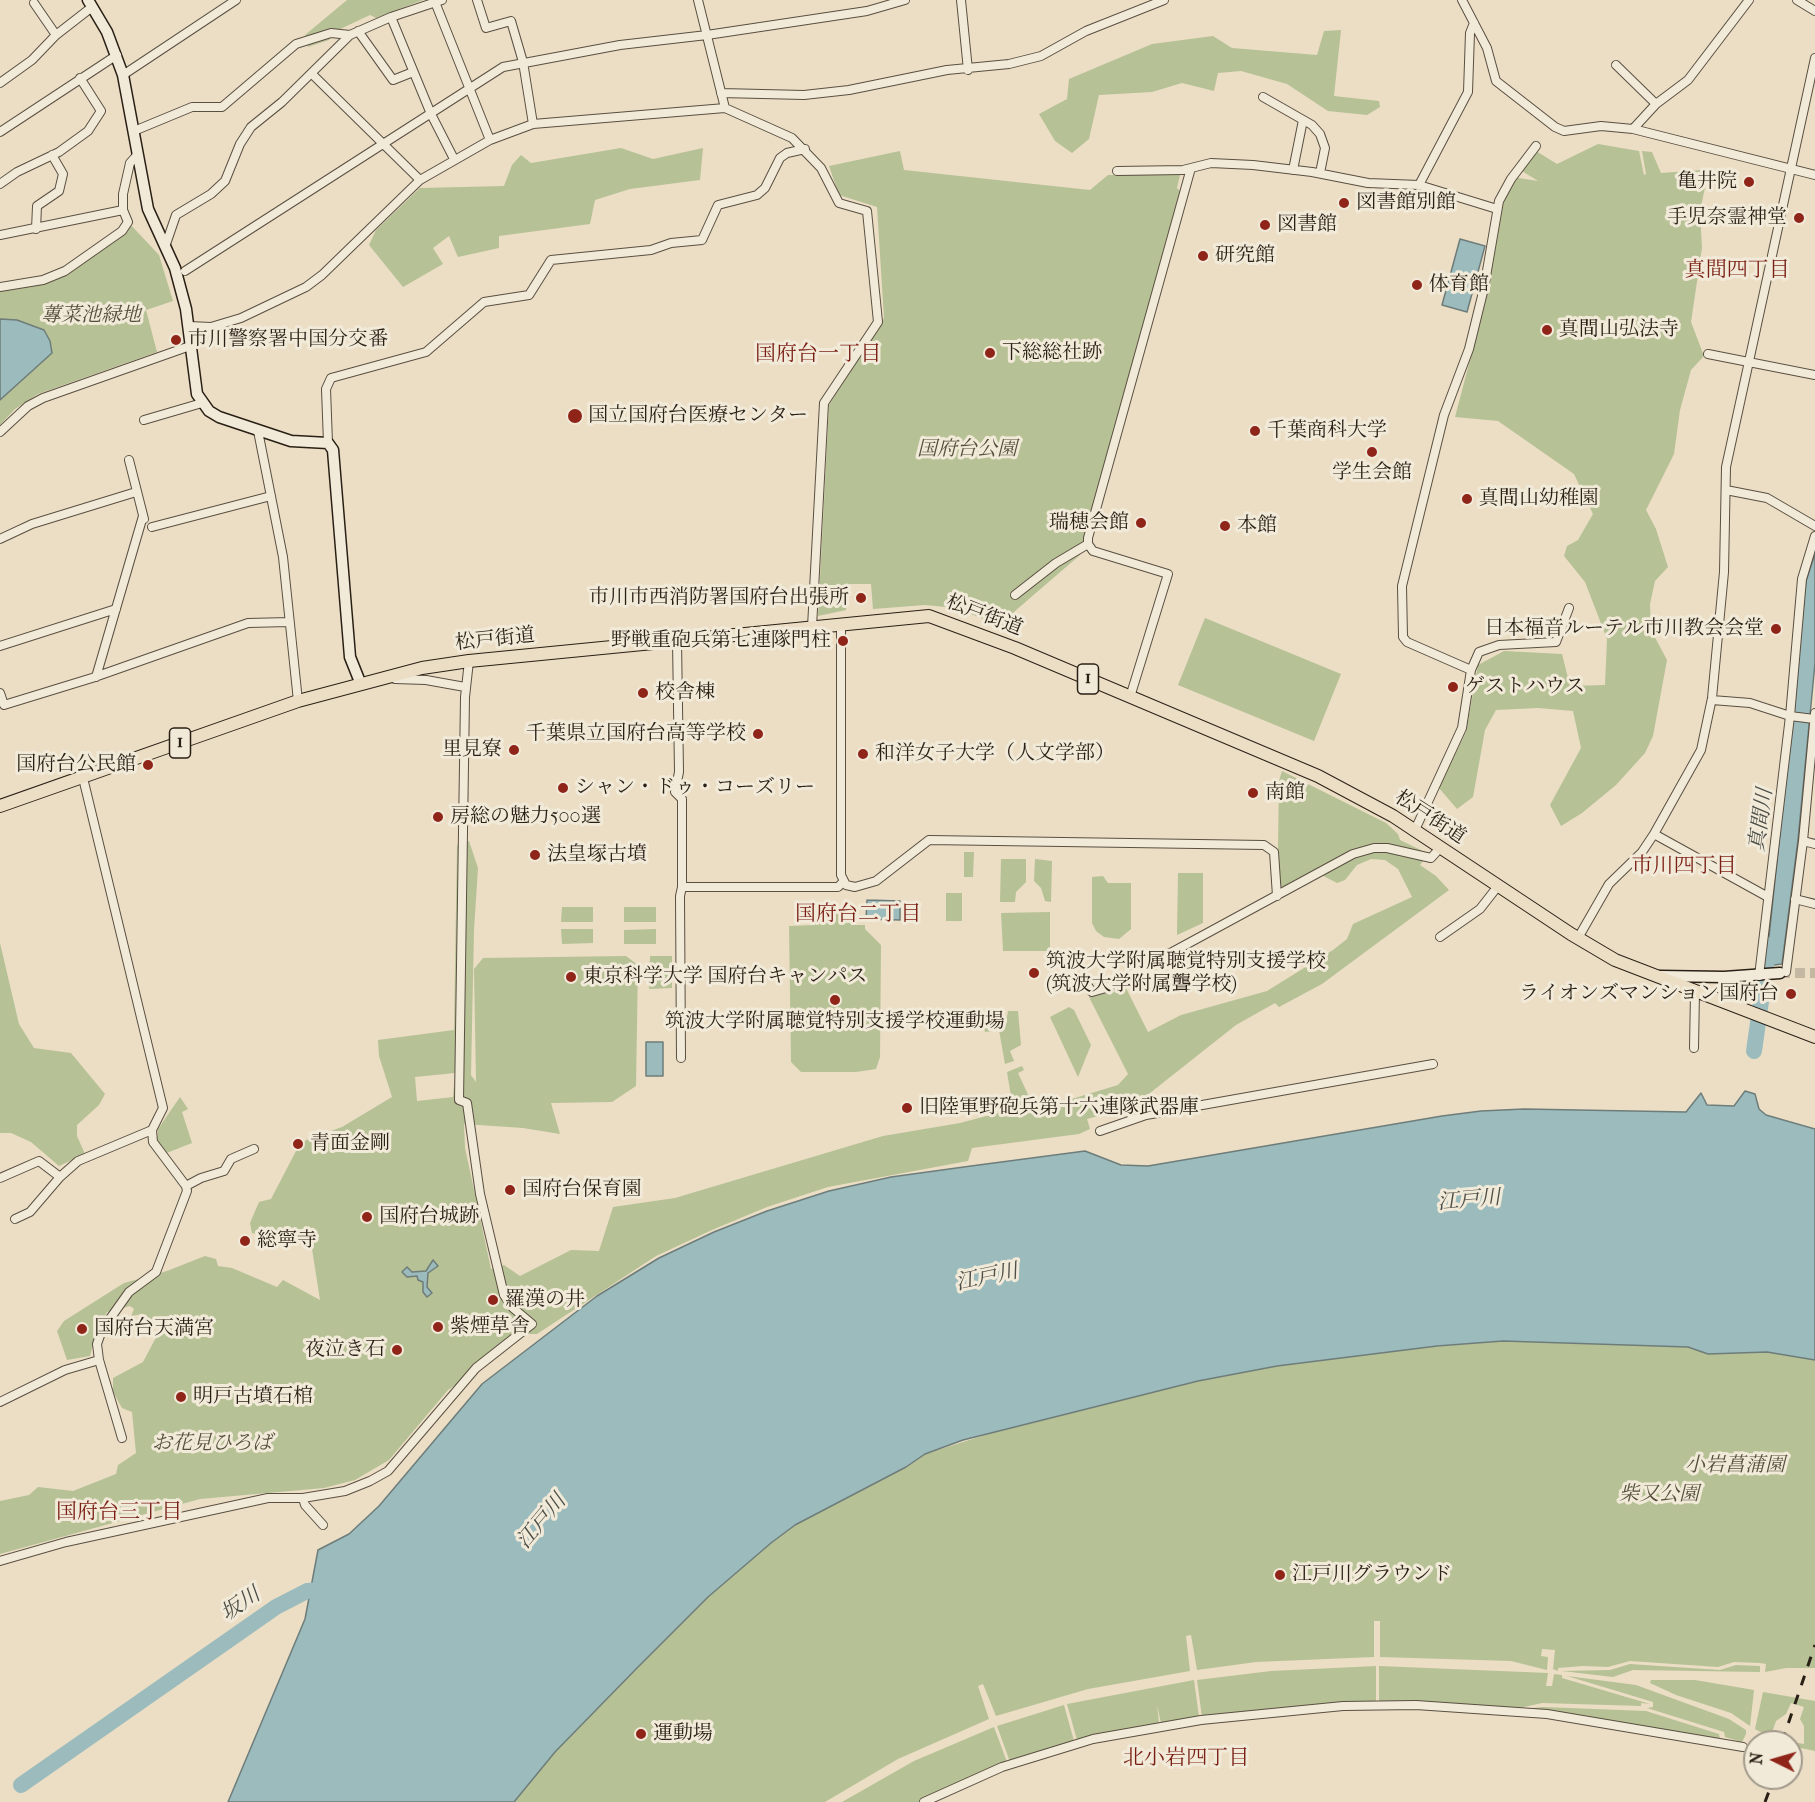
<!DOCTYPE html>
<meta charset="utf-8">
<style>
body{margin:0}
#map{position:relative;width:1815px;height:1802px;overflow:hidden;background:#ebdec5;font-family:"IM FELL French Canon",serif}
canvas{display:block}
.north{position:absolute;left:1743px;top:1730px;width:60px;height:60px;box-sizing:border-box;background:#f2ead9;border:2px solid #a2998b;border-radius:50%;rotate:275deg;font-size:16px;font-weight:700;line-height:24px;text-align:center;color:#2a1f15}
.north::after{content:'';display:block;margin:auto;width:21px;height:27px;background:#8f2418;clip-path:polygon(50% 0,100% 100%,50% 72%,0 100%)}
</style>
<div id="map">
<canvas width="1815" height="1802"></canvas>
<div class="north">N</div>
</div>
<script>
const ctx = document.querySelector('canvas').getContext('2d');
ctx.lineJoin = 'round';
function fillPath(path, color) { ctx.fillStyle = color; ctx.fill(path, 'evenodd'); }
const poly = rows => new Path2D(rows.map(r => 'M' + r).join(''));
function stroke(path, color, width, dash) { ctx.strokeStyle = color; ctx.lineWidth = width; ctx.lineCap = dash ? 'butt' : 'round'; ctx.setLineDash(dash || []); ctx.stroke(path); }
function drawText(font, color, halo, rows, align = 'center') {
  ctx.font = font + ' "IM FELL French Canon","Noto Serif JP",serif'; ctx.lineWidth = 6; ctx.setLineDash([]); ctx.textBaseline = 'middle'; ctx.strokeStyle = halo; ctx.fillStyle = color; for (const [text, x, y, turn = 0] of rows) {
    ctx.save(); ctx.translate(x, y); ctx.rotate((+turn || 0) * Math.PI / 180); ctx.textAlign = isNaN(turn) ? turn : align; if (halo) ctx.strokeText(text, 0, 0); ctx.fillText(text, 0, 0); ctx.restore();
  }
}
const green = poly([
 [347,0,423,0,376,18,370,15,336,31,329,40,308,47,305,35],
 [1341,30,1334,96,1379,101,1380,107,1367,115,1328,111,1287,84,1241,71,1218,73,1214,91,1182,83,1152,92,1099,95,1089,139,1072,153,1055,141,1039,114,1067,99,1069,79,1152,44,1213,36,1232,48,1317,55,1324,31],
 [1598,144,1639,151,1644,175,1646,174,1642,151,1652,152,1661,173,1702,170,1706,182,1700,212,1702,248,1691,322,1704,356,1691,370,1680,410,1674,454,1646,510,1656,529,1668,567,1655,581,1650,604,1651,630,1667,660,1653,736,1645,753,1616,785,1582,813,1561,826,1550,805,1581,748,1573,711,1538,708,1496,710,1485,730,1473,797,1457,809,1439,788,1466,732,1478,665,1504,651,1562,654,1570,686,1605,685,1607,639,1585,582,1564,556,1567,546,1578,540,1593,514,1574,474,1498,421,1455,417,1484,307,1500,214,1512,177,1538,181,1522,171,1536,151,1557,164],
 [621,148,653,159,703,148,700,180,630,189,595,200,590,224,499,236,499,248,458,257,449,236,433,248,443,264,403,287,369,245,376,230,420,188,504,186,512,165,521,155,531,163],
 [900,151,904,170,1090,190,1108,175,1180,175,1177,188,1181,192,1087,544,1080,555,1015,611,1006,628,956,608,925,605,873,609,871,584,847,584,846,610,818,616,829,405,884,318,877,207,839,195,829,166],
 [128,222,159,255,173,301,146,310,157,352,38,394,15,409,0,425,0,287,43,280,122,231],
 [1205,618,1341,674,1314,741,1178,685],
 [1282,771,1386,823,1398,834,1400,840,1429,854,1420,865,1436,876,1449,890,1322,984,1279,1007,1275,1003,1236,1025,1150,1093,1149,1102,1087,1119,1090,1129,1079,1134,972,1148,968,1161,828,1187,767,1207,712,1230,656,1256,537,1334,526,1334,498,1357,448,1390,389,1460,355,1480,324,1488,200,1499,0,1554,0,1501,29,1495,38,1487,73,1491,116,1474,118,1465,136,1453,132,1412,122,1408,113,1392,113,1378,143,1362,161,1328,142,1314,131,1316,134,1309,130,1306,107,1312,96,1333,90,1356,67,1360,57,1331,64,1321,124,1283,167,1271,205,1256,216,1259,218,1266,232,1268,277,1287,283,1280,320,1300,310,1236,276,1239,252,1233,250,1223,259,1202,271,1199,296,1151,306,1140,342,1127,392,1097,379,1056,378,1040,454,1030,457,845,469,841,478,868,474,930,471,1075,476,1082,474,969,483,958,626,956,638,965,636,1086,612,1102,551,1103,560,1134,523,1128,464,1124,465,1148,491,1269,504,1265,520,1276,571,1250,599,1251,613,1207,675,1198,883,1136,960,1123,998,1113,1032,1111,1118,1085,1128,1074,1089,997,1123,982,1148,1032,1181,1015,1267,991,1333,950,1347,939,1353,924,1412,897,1398,869,1385,860,1371,859,1357,865,1345,880,1337,883,1314,871,1283,888,1279,884,1278,846,1279,781],
 [455,1073,453,1097,417,1101,415,1077],
 [964,852,974,852,973,877,964,877],
 [1001,859,1026,859,1026,882,1016,892,1015,902,1000,902],
 [1035,859,1052,861,1051,902,1045,901,1041,888,1034,881],
 [1178,873,1203,873,1203,923,1177,935],
 [1103,876,1108,883,1131,883,1131,929,1119,939,1104,937,1096,931,1092,923,1092,877],
 [946,893,962,893,962,921,946,921],
 [562,907,593,907,593,922,561,922],
 [624,907,656,907,656,922,624,922],
 [851,910,851,925,865,925,865,929,881,945,880,1057,876,1069,856,1072,801,1072,791,1062,789,926,815,925,816,911],
 [1050,912,1050,951,1003,951,1001,913],
 [561,929,593,929,593,943,562,944],
 [656,929,656,944,624,944,624,930],
 [0,943,19,1024,34,1048,71,1053,105,1094,99,1105,77,1125,77,1136,85,1154,59,1166,31,1142,11,1133,0,1133],
 [650,956,672,956,672,988,649,989],
 [1069,1007,1074,1010,1091,1045,1078,1077,1050,1017],
 [1008,1011,1018,1011,1021,1045,1010,1051,1014,1061,1005,1064,999,1030,985,1032,982,1019,1007,1017],
 [1022,1066,1024,1070,1018,1073,1031,1101,1023,1107,1013,1108,1007,1072],
 [180,1097,188,1109,182,1112,192,1143,164,1154,157,1143,158,1129],
 [1503,1341,1688,1347,1708,1354,1767,1352,1815,1360,1815,1668,1786,1668,1765,1672,1766,1664,1760,1663,1734,1662,1718,1667,1630,1661,1608,1667,1583,1666,1558,1668,1558,1671,1553,1669,1555,1650,1542,1649,1541,1656,1548,1657,1547,1670,1511,1661,1380,1657,1380,1621,1374,1621,1374,1657,1256,1662,1197,1670,1191,1635,1186,1636,1190,1671,1088,1689,996,1716,983,1684,978,1686,989,1719,898,1759,825,1802,514,1802,555,1752,637,1668,708,1597,771,1543,795,1525,906,1467,925,1454,1020,1424,1198,1381,1277,1366,1373,1352],
 [1630,1664,1720,1670,1736,1665,1760,1666,1760,1672,1633,1670,1613,1677,1562,1671,1610,1670],
 [1376,1666,1376,1702,1276,1708,1202,1717,1197,1680,1271,1671],
 [1379,1666,1548,1673,1546,1686,1552,1686,1554,1674,1562,1675,1562,1678,1650,1704,1641,1703,1641,1706,1542,1703,1515,1709,1379,1702],
 [1567,1676,1636,1685,1729,1719,1746,1730,1746,1734,1742,1742,1725,1737,1724,1732,1647,1708,1653,1707,1653,1702],
 [1194,1680,1199,1717,1161,1723,1157,1705,1159,1723,1077,1740,1067,1704],
 [1651,1680,1695,1680,1754,1690,1750,1726,1731,1713,1676,1695,1650,1683],
 [1763,1692,1815,1701,1815,1751,1791,1746,1792,1742,1804,1744,1804,1726,1800,1719,1804,1707,1791,1703,1786,1714,1776,1721,1771,1735,1780,1738,1779,1742,1755,1729],
 [1064,1705,1074,1741,1010,1762,997,1726],
 [1543,1707,1646,1711,1719,1734,1720,1739,1522,1709],
 [994,1727,1007,1762,919,1802,842,1802,914,1761]
]);
const water = poly([
 [1460,239,1485,246,1467,312,1442,305,1460,239],
 [0,319,17,320,44,330,50,341,52,353,0,400,0,319],
 [1815,554,1815,663,1798,840,1782,964,1766,966,1806,581,1815,554],
 [867,900,900,901,900,920,866,919,867,900],
 [646,1042,663,1042,663,1076,646,1076,646,1042],
 [1745,1091,1755,1094,1759,1109,1766,1115,1815,1129,1815,1360,1767,1352,1708,1354,1688,1347,1503,1341,1437,1346,1277,1366,1198,1381,963,1440,925,1454,906,1467,795,1525,771,1543,708,1597,637,1668,555,1752,514,1802,228,1802,305,1619,318,1550,349,1534,379,1506,482,1384,597,1296,659,1258,714,1232,767,1211,829,1191,891,1177,971,1166,1085,1151,1121,1165,1148,1166,1442,1116,1481,1111,1524,1109,1686,1112,1701,1093,1707,1105,1734,1106,1745,1091],
 [433,1260,438,1266,428,1273,427,1287,432,1293,427,1297,423,1292,423,1282,418,1280,417,1276,407,1277,402,1272,407,1267,412,1272,426,1271,433,1260]
]);
const river = poly([
 [1754,1051,1769,945],
 [21,1785,276,1607,307,1591,332,1589]
]);
const secondaryTunnel = poly([
 [1780,973,1815,973]
]);
const street = poly([
 [477,0,486,28,511,21,523,62,533,124],
 [698,0,725,108],
 [961,0,968,70],
 [1462,0,1487,48,1496,81,1555,127,1564,131,1601,126,1633,129,1815,175],
 [1797,0,1815,11],
 [435,2,490,140],
 [391,17,431,114,454,159],
 [358,31,393,80,413,72],
 [56,35,92,7],
 [1616,65,1656,104],
 [312,74,420,180],
 [123,75,236,0],
 [0,83,32,60,56,35,34,3],
 [721,93,804,95,849,90,947,70,1009,64,1041,56,1086,31,1164,0],
 [1263,97,1312,125,1320,134,1325,148,1320,173],
 [1633,129,1656,104,1688,80,1749,0],
 [134,131,192,107,222,107,296,44,331,33,350,35],
 [0,132,117,55],
 [1293,170,1303,120],
 [1117,171,1183,170,1211,163,1253,165,1312,172,1368,183,1419,185,1497,209],
 [0,184,17,172,59,152,88,131,101,111,80,78],
 [1419,185,1468,92,1470,33,1474,23],
 [36,229,37,206,59,191,63,174,52,155],
 [0,235,123,210],
 [165,247,176,215,211,194,225,181,240,144,251,127,282,102,350,35,391,17,442,0],
 [185,271,503,67,620,45,707,35,867,11,905,0],
 [0,287,43,280,65,271,122,231,128,222,123,210,123,194,130,163,138,154],
 [189,326,211,327,241,318,306,287,322,275,420,180,490,140,533,124,725,108,792,138,821,168,839,203,867,211,878,322,824,403,812,627],
 [1708,354,1815,375],
 [144,420,202,403],
 [258,431,283,557,298,701],
 [0,432,28,406,43,398,190,346],
 [328,443,326,389,331,378,426,352,484,302,529,295,551,260,651,250,671,243,702,240,718,205,757,195,765,188,780,158,787,153,805,149],
 [129,460,144,519],
 [1726,490,1767,498,1815,526],
 [152,527,271,496],
 [0,539,32,524,136,492],
 [1015,595,1056,563,1088,544],
 [841,624,841,875,846,885,855,887,876,881,929,840,1264,845,1274,852,1277,896],
 [677,641,679,772,675,792,682,799,682,887,838,887,843,882],
 [0,646,116,609],
 [1471,670,1407,642,1403,637,1402,586,1444,415,1469,349,1484,288,1499,201,1511,179,1536,146],
 [96,677,143,516],
 [395,679,426,680,465,687],
 [0,693,4,705,92,678,248,623,289,622],
 [1130,697,1168,574,1093,551,1088,544,1088,538,1191,168],
 [1712,700,1750,703,1790,716,1814,719],
 [1414,832,1462,728,1471,670,1479,652,1499,645,1556,642,1569,608],
 [1654,834,1768,897],
 [1803,841,1815,844],
 [1795,899,1815,904],
 [1440,937,1480,909,1498,886],
 [1578,938,1609,884,1642,852,1654,834,1701,750,1712,698,1724,572,1726,467,1815,58],
 [1786,972,1803,841,1815,713],
 [1759,976,1790,716,1802,579,1815,536],
 [1088,986,1092,992,1106,988,1353,854,1374,848,1387,848,1431,858,1440,848],
 [1694,1048,1695,992],
 [681,1058,680,896,682,887],
 [1100,1131,1146,1115,1433,1064],
 [0,1178,39,1161,60,1177,78,1161,152,1130],
 [186,1186,201,1178,224,1171,231,1159,254,1149],
 [15,1219,30,1212,60,1177],
 [99,1360,122,1438],
 [0,1402,65,1370,99,1360,97,1344,102,1330,129,1292,156,1272,187,1191,186,1186,153,1142,152,1130,163,1108,83,778],
 [303,1498,305,1505,323,1525],
 [0,1561,66,1542,268,1498,303,1498,345,1491,370,1481,388,1471,476,1368,532,1324,513,1308,504,1295,480,1194,467,1103,459,1100,465,697,469,661],
 [924,1802,1002,1767,1093,1739,1201,1720,1343,1706,1416,1705,1547,1714,1743,1747]
]);
const secondary = poly([
 [88,0,107,32,123,75,148,209,175,268,186,309,197,394,209,411,219,417,291,441,328,443,333,450,350,657,360,682],
 [1660,976,1724,977,1780,973]
]);
const primary = poly([
 [0,806,298,701,422,668,469,661,929,616,1015,648,1318,776,1393,816,1571,934,1615,960,1815,1037]
]);
const rail = poly([
 [1782,1742,1815,1645],
 [1765,1802,1774,1778]
]);
const markers = [
 [1749,182,6,"#8f2418"],
 [1344,203,6,"#8f2418"],
 [1799,218,6,"#8f2418"],
 [1265,225,6,"#8f2418"],
 [1203,256,6,"#8f2418"],
 [1417,285,6,"#8f2418"],
 [1547,330,6,"#8f2418"],
 [176,340,6,"#8f2418"],
 [990,353,6,"#8f2418"],
 [575,416,8,"#8f2418"],
 [1255,431,6,"#8f2418"],
 [1372,452,6,"#8f2418"],
 [1467,499,6,"#8f2418"],
 [1141,523,6,"#8f2418"],
 [1225,526,6,"#8f2418"],
 [861,598,6,"#8f2418"],
 [1776,629,6,"#8f2418"],
 [843,641,6,"#8f2418"],
 [1453,687,6,"#8f2418"],
 [643,693,6,"#8f2418"],
 [758,734,6,"#8f2418"],
 [514,750,6,"#8f2418"],
 [863,754,6,"#8f2418"],
 [148,765,6,"#8f2418"],
 [563,788,6,"#8f2418"],
 [1253,793,6,"#8f2418"],
 [438,817,6,"#8f2418"],
 [535,855,6,"#8f2418"],
 [1034,973,6,"#8f2418"],
 [571,977,6,"#8f2418"],
 [1791,994,6,"#8f2418"],
 [835,1000,6,"#8f2418"],
 [907,1108,6,"#8f2418"],
 [298,1144,6,"#8f2418"],
 [510,1190,6,"#8f2418"],
 [367,1217,6,"#8f2418"],
 [245,1241,6,"#8f2418"],
 [493,1300,6,"#8f2418"],
 [438,1327,6,"#8f2418"],
 [82,1329,6,"#8f2418"],
 [397,1350,6,"#8f2418"],
 [181,1397,6,"#8f2418"],
 [1280,1575,6,"#8f2418"],
 [641,1734,6,"#8f2418"]
];
const shields = [
 [1088,679,21],
 [180,743,21]
];
const shieldNames = [
 ["1",1088,679],
 ["1",180,743]
];
const poiNames = [
 ["亀井院",1737,182,"right"],
 ["図書館別館",1356,203],
 ["手児奈霊神堂",1787,218,"right"],
 ["図書館",1277,225],
 ["研究館",1215,256],
 ["体育館",1429,285],
 ["真間山弘法寺",1559,330],
 ["市川警察署中国分交番",188,340],
 ["下総総社跡",1002,353],
 ["国立国府台医療センター",588,416],
 ["千葉商科大学",1267,431],
 ["学生会館",1372,473,"center"],
 ["真間山幼稚園",1479,499],
 ["瑞穂会館",1129,523,"right"],
 ["本館",1237,526],
 ["市川市西消防署国府台出張所",849,598,"right"],
 ["日本福音ルーテル市川教会会堂",1764,629,"right"],
 ["野戦重砲兵第七連隊門柱",831,641,"right"],
 ["ゲストハウス",1465,687],
 ["校舎棟",655,693],
 ["千葉県立国府台高等学校",746,734,"right"],
 ["里見寮",502,750,"right"],
 ["和洋女子大学（人文学部）",875,754],
 ["国府台公民館",136,765,"right"],
 ["シャン・ドゥ・コーズリー",575,788],
 ["南館",1265,793],
 ["房総の魅力500選",450,817],
 ["法皇塚古墳",547,855],
 ["筑波大学附属聴覚特別支援学校",1046,962],
 ["(筑波大学附属聾学校)",1046,985],
 ["東京科学大学 国府台キャンパス",583,977],
 ["ライオンズマンション国府台",1779,994,"right"],
 ["筑波大学附属聴覚特別支援学校運動場",835,1022,"center"],
 ["旧陸軍野砲兵第十六連隊武器庫",919,1108],
 ["青面金剛",310,1144],
 ["国府台保育園",522,1190],
 ["国府台城跡",379,1217],
 ["総寧寺",257,1241],
 ["羅漢の井",505,1300],
 ["紫煙草舎",450,1327],
 ["国府台天満宮",94,1329],
 ["夜泣き石",385,1350,"right"],
 ["明戸古墳石棺",193,1397],
 ["江戸川グラウンド",1292,1575],
 ["運動場",653,1734]
];
const parkNames = [
 ["蓴菜池緑地",91,316],
 ["国府台公園",967,450],
 ["お花見ひろば",212,1444],
 ["小岩菖蒲園",1735,1466],
 ["柴又公園",1659,1495]
];
const streetNames = [
 ["松戸街道",984,616,21],
 ["松戸街道",495,640,-6],
 ["松戸街道",1430,818,33]
];
const neighbourhoodNames = [
 ["真間四丁目",1737,271],
 ["国府台一丁目",818,355],
 ["市川四丁目",1684,867],
 ["国府台二丁目",858,915],
 ["国府台三丁目",119,1513],
 ["北小岩四丁目",1186,1759]
];
const waterNames = [
 ["真間川",1762,820,-82],
 ["江戸川",1469,1201,-5],
 ["江戸川",987,1278,-12],
 ["江戸川",542,1522,-50],
 ["坂川",241,1605,-34]
];
fillPath(green, '#b6c195');
fillPath(water, '#9bbbbd');
stroke(water, '#6e7d7a', 1.5);
stroke(river, '#9bbbbd', 16);
stroke(secondaryTunnel, '#c4b8a2', 10, [10, 5]);
stroke(street, '#5a4f41', 10);
stroke(secondary, '#2a1f15', 13);
stroke(primary, '#2a1f15', 14);
stroke(street, '#f2ead9', 8);
stroke(secondary, '#f2ead9', 10);
stroke(primary, '#ebdec5', 12);
stroke(rail, '#2a1f15', 3, [10, 10]);
for (const [x, y, r, color] of markers) { const dot = new Path2D(); dot.arc(x, y, r, 0, 2 * Math.PI); ctx.fillStyle = color; ctx.fill(dot); stroke(dot, '#f2ead9', 2); }
for (const [x, y, w] of shields) { const box = new Path2D(); box.roundRect(x - w / 2, y - 15, w, 30, 4.5); ctx.fillStyle = '#f2ead9'; ctx.fill(box); stroke(box, '#2a1f15', 1.5); }
drawText('bold 18px', '#2a1f15', null, shieldNames);
drawText('20px', '#2a1f15', '#f2ead9', poiNames, 'left');
drawText('italic 20px', '#54503b', '#f2ead9', parkNames);
drawText('20px', '#2a1f15', '#f2ead9', streetNames);
drawText('21px', '#7a1f14', '#f2ead9', neighbourhoodNames);
drawText('italic 21px', '#4c4e47', '#f2ead9', waterNames);
</script>
